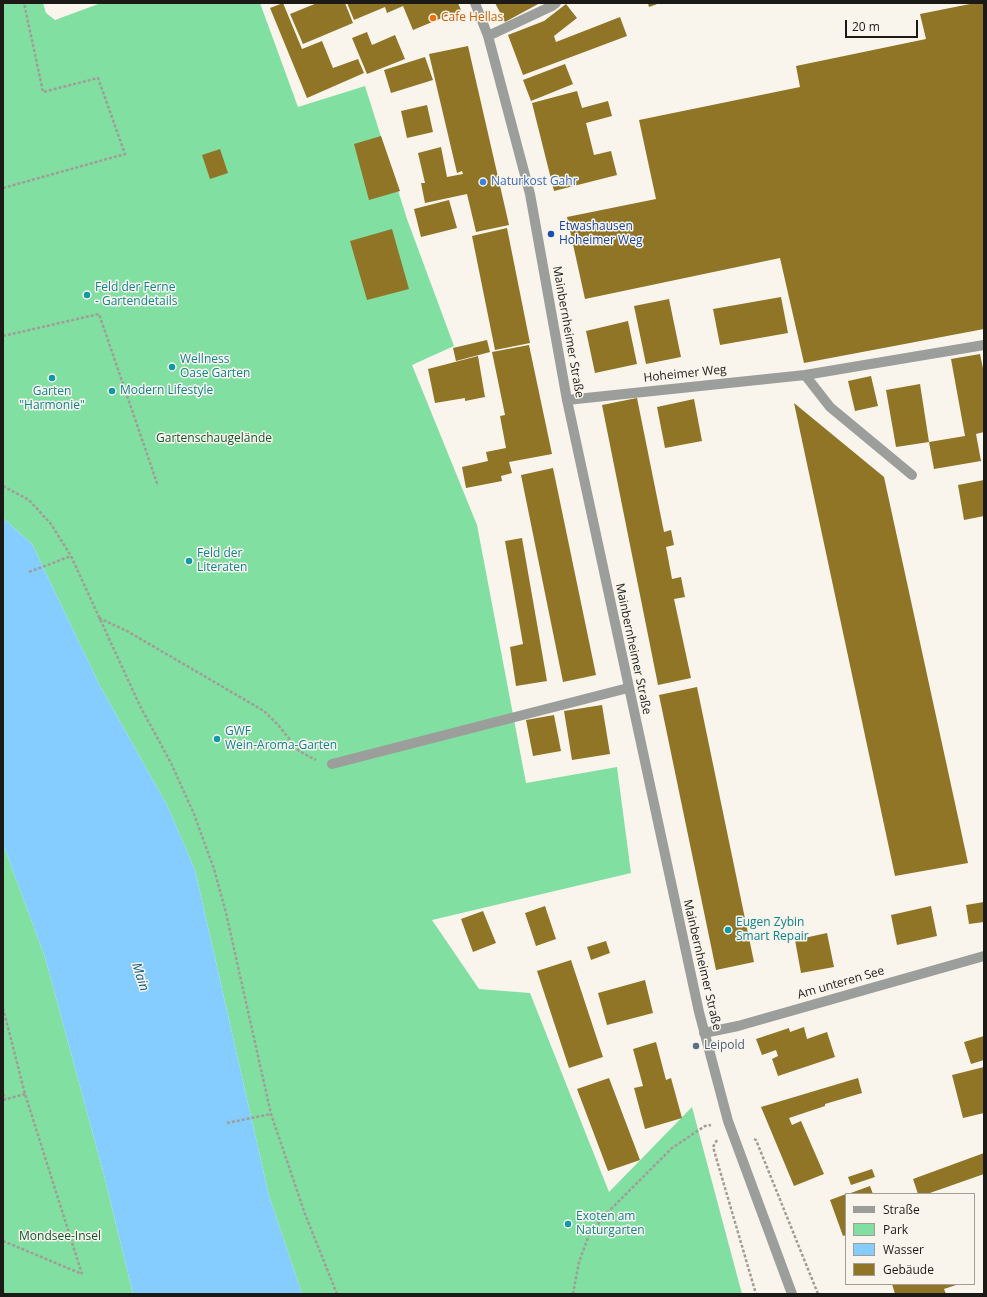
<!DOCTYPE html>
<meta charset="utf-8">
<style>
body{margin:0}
#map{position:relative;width:987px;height:1297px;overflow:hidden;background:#f9f5ec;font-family:"Open Sans",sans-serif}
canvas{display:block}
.frame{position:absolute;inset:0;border:4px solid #1c1a17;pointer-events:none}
.legend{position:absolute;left:845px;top:1193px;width:130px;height:92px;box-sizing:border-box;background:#f9f5ec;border:1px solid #a19d97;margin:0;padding:5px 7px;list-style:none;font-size:12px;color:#1c1a17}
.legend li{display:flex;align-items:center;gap:8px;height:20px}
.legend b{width:20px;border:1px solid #a19d97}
.scale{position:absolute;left:845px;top:20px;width:73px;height:18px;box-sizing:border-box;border:2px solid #1c1a17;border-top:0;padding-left:5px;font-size:12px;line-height:14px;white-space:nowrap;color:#1c1a17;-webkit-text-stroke:3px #f9f5ec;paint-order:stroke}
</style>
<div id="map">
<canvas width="987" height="1297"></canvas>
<div class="frame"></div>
<ul class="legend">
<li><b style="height:5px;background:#9b9e9b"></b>Straße</li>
<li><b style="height:11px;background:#82dfa2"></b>Park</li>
<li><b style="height:11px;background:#84cdfe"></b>Wasser</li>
<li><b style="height:11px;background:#907527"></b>Gebäude</li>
</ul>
<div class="scale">20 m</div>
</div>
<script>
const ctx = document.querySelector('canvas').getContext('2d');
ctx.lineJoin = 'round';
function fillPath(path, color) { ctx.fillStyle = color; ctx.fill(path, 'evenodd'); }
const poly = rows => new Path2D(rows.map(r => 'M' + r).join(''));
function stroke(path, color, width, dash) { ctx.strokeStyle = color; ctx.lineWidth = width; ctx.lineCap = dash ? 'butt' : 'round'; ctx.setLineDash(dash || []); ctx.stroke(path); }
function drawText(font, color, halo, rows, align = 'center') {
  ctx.font = font + ' "Open Sans",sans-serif'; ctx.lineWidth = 3; ctx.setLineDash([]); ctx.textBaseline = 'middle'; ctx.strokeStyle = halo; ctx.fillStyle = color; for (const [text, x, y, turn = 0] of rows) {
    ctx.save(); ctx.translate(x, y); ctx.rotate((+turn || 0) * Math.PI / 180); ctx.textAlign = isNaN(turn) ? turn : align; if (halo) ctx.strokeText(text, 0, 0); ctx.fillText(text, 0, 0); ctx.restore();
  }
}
const green = poly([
 [3,3,43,3,46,13,55,20,101,3,260,3,298,107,365,86,407,219,454,346,412,365,477,525,526,783,617,767,631,873,432,920,479,989,530,993,609,1192,692,1107,742,1294,302,1294,269,1196,195,870,167,805,100,686,32,544,3,518],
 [3,844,45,957,104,1175,133,1294,3,1294]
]);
const water = poly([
 [3,518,32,544,100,686,167,805,195,870,269,1196,302,1294,133,1294,104,1175,45,957,3,844]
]);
const building = poly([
 [283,3,302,49,322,41,333,68,358,59,364,73,307,98,270,8],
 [317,3,345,3,353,23,303,44,290,14],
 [347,3,458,3,461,10,413,30,403,6,387,13,385,7,354,20],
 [495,3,540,3,505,22],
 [648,3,660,3,649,7],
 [975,3,984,3,984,329,804,363,780,258,585,299,567,217,656,199,639,120,800,87,796,66,926,39,920,14],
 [566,4,577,18,554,36,556,42,620,17,627,36,523,75,508,35,544,21],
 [367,32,372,45,395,35,405,59,367,74,352,38],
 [468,46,509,225,476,232,467,194,425,203,421,183,425,183,418,153,441,147,447,177,463,174,462,171,457,173,429,54],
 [425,57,433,80,391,93,384,70],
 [565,64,573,84,531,101,523,80],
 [577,91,582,108,608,101,612,116,586,123,594,155,611,151,617,175,554,191,532,103],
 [427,105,433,132,407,138,401,111],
 [381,136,400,191,369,200,354,144],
 [220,149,228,173,210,179,202,155],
 [449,200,457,228,421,237,414,209],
 [507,228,530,343,495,350,472,236],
 [392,229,409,289,367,300,350,241],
 [781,297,788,333,720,345,713,309],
 [669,299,681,357,646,364,634,306],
 [628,321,637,364,595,373,586,331],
 [487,340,490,352,456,361,453,348],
 [529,345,552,454,509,462,512,473,501,476,502,481,466,488,462,467,488,461,486,452,506,448,500,416,505,415,492,352],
 [980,354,984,373,984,432,976,434,981,461,934,469,929,442,965,436,951,359],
 [478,356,485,397,465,401,465,398,435,403,428,369],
 [871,376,878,406,855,411,848,381],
 [920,384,929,442,896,447,886,390],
 [637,398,664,532,671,530,674,545,666,547,672,579,681,577,685,597,674,599,691,678,658,685,602,405],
 [694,399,702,441,665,448,657,407],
 [794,403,884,477,968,863,895,876],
 [553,468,596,675,563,682,521,475],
 [984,480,984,516,964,520,958,485],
 [522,538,547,681,516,686,510,647,523,644,505,541],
 [697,687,754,962,716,970,659,695],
 [602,705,610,754,572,760,564,711],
 [554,715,561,751,533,756,526,720],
 [984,902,984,922,969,924,966,905],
 [545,906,556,939,536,946,525,913],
 [931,906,937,936,897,945,891,915],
 [483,911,496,943,473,952,461,919],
 [827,933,834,967,801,973,795,940],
 [606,941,610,953,591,960,587,947],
 [571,960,603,1057,569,1068,537,971],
 [645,980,653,1013,607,1025,598,993],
 [804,1027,807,1039,827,1032,835,1057,778,1076,772,1059,778,1056,776,1050,762,1055,756,1039,789,1028,790,1032],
 [984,1036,984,1060,971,1064,964,1042],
 [656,1042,666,1080,671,1078,682,1118,645,1129,634,1088,643,1086,633,1049],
 [984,1067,984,1113,963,1118,952,1075],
 [609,1078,640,1160,608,1171,577,1089],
 [858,1078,862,1093,825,1104,825,1106,789,1118,792,1125,801,1121,824,1174,794,1186,761,1107],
 [984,1153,984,1174,927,1194,918,1194,913,1179],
 [872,1169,875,1177,851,1185,848,1177],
 [870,1186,873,1194,848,1194],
 [846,1194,846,1235,843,1236,830,1200],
 [892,1284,959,1284,944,1289,946,1294,895,1294]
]);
const path = poly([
 [3,188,125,154,98,78,43,92,24,3],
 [3,336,99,314,158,486],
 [3,486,29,500,51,524,71,556,140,706,171,763,194,814,214,869,226,913,271,1114,305,1214,337,1294],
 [29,572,71,556],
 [99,618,127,631,264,711,279,726,299,751,316,760],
 [3,1008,25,1094,82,1274],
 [3,1094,6,1099],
 [3,1100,25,1094],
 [227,1123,271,1114],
 [754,1139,756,1140,818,1294],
 [717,1140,713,1147,756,1294],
 [3,1241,82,1274],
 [3,1290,4,1294],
 [573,1294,579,1262,589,1235,607,1213,672,1148,705,1126,711,1125]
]);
const minor = poly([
 [475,3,488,36,530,194,567,400,699,1012,728,1121,792,1294],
 [488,36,552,6,556,3],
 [805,375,830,407,912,475],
 [567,400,805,375,984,345],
 [332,764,628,688],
 [704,1033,738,1026,984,956]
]);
const markers = [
 [433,18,4,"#e8710a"],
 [483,182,4,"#3f7fe0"],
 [551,234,4,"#1a4fb4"],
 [87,295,4,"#0f9aa8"],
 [172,367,4,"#0f9aa8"],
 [52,378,4,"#0f9aa8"],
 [112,391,4,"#0f9aa8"],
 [189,561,4,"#0f9aa8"],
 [217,739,4,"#0f9aa8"],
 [728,930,4,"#0f9aa8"],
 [696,1046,4,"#5c6f8a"],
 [568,1224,4,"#0f9aa8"]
];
const foodNames = [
 ["Cafe Hellas",441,18]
];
const shopNames = [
 ["Naturkost Gahr",491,182]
];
const transitNames = [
 ["Etwashausen",559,227],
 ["Hoheimer Weg",559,241]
];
const cultureNames = [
 ["Feld der Ferne",95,288],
 ["- Gartendetails",95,302],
 ["Wellness",180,360],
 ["Oase Garten",180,374],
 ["Modern Lifestyle",120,391],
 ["Garten",52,392,"center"],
 ["\"Harmonie\"",52,406,"center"],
 ["Feld der",197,554],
 ["Literaten",197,568],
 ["GWF",225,732],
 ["Wein-Aroma-Garten",225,746],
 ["Eugen Zybin",736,923],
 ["Smart Repair",736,937],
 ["Exoten am",576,1217],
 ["Naturgarten",576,1231]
];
const streetNames = [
 ["Mainbernheimer Straße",568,332,80],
 ["Hoheimer Weg",685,374,-6],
 ["Mainbernheimer Straße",633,649,78],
 ["Mainbernheimer Straße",702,965,77],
 ["Am unteren See",841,983,-16]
];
const parkNames = [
 ["Gartenschaugelände",214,439],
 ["Mondsee-Insel",60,1237]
];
const serviceNames = [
 ["Leipold",704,1046]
];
const waterNames = [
 ["Main",140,977,72]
];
fillPath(green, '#82dfa2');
fillPath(water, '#84cdfe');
fillPath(building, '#907527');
stroke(path, '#a09d97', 2.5, [3, 2]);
stroke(minor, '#9b9e9b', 10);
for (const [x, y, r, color] of markers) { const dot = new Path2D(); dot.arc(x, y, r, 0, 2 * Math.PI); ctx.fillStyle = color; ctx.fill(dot); stroke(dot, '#f9f5ec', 1.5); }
drawText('12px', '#c56008', '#f9f5ec', foodNames, 'left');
drawText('12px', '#366cbe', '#f9f5ec', shopNames, 'left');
drawText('12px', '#164399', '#f9f5ec', transitNames, 'left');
drawText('12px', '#0d838f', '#f9f5ec', cultureNames, 'left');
drawText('12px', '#1c1a17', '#f9f5ec', streetNames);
drawText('12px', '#0d552f', '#f9f5ec', parkNames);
drawText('12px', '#4e5e75', '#f9f5ec', serviceNames, 'left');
drawText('italic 13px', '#115a82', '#f9f5ec', waterNames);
</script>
